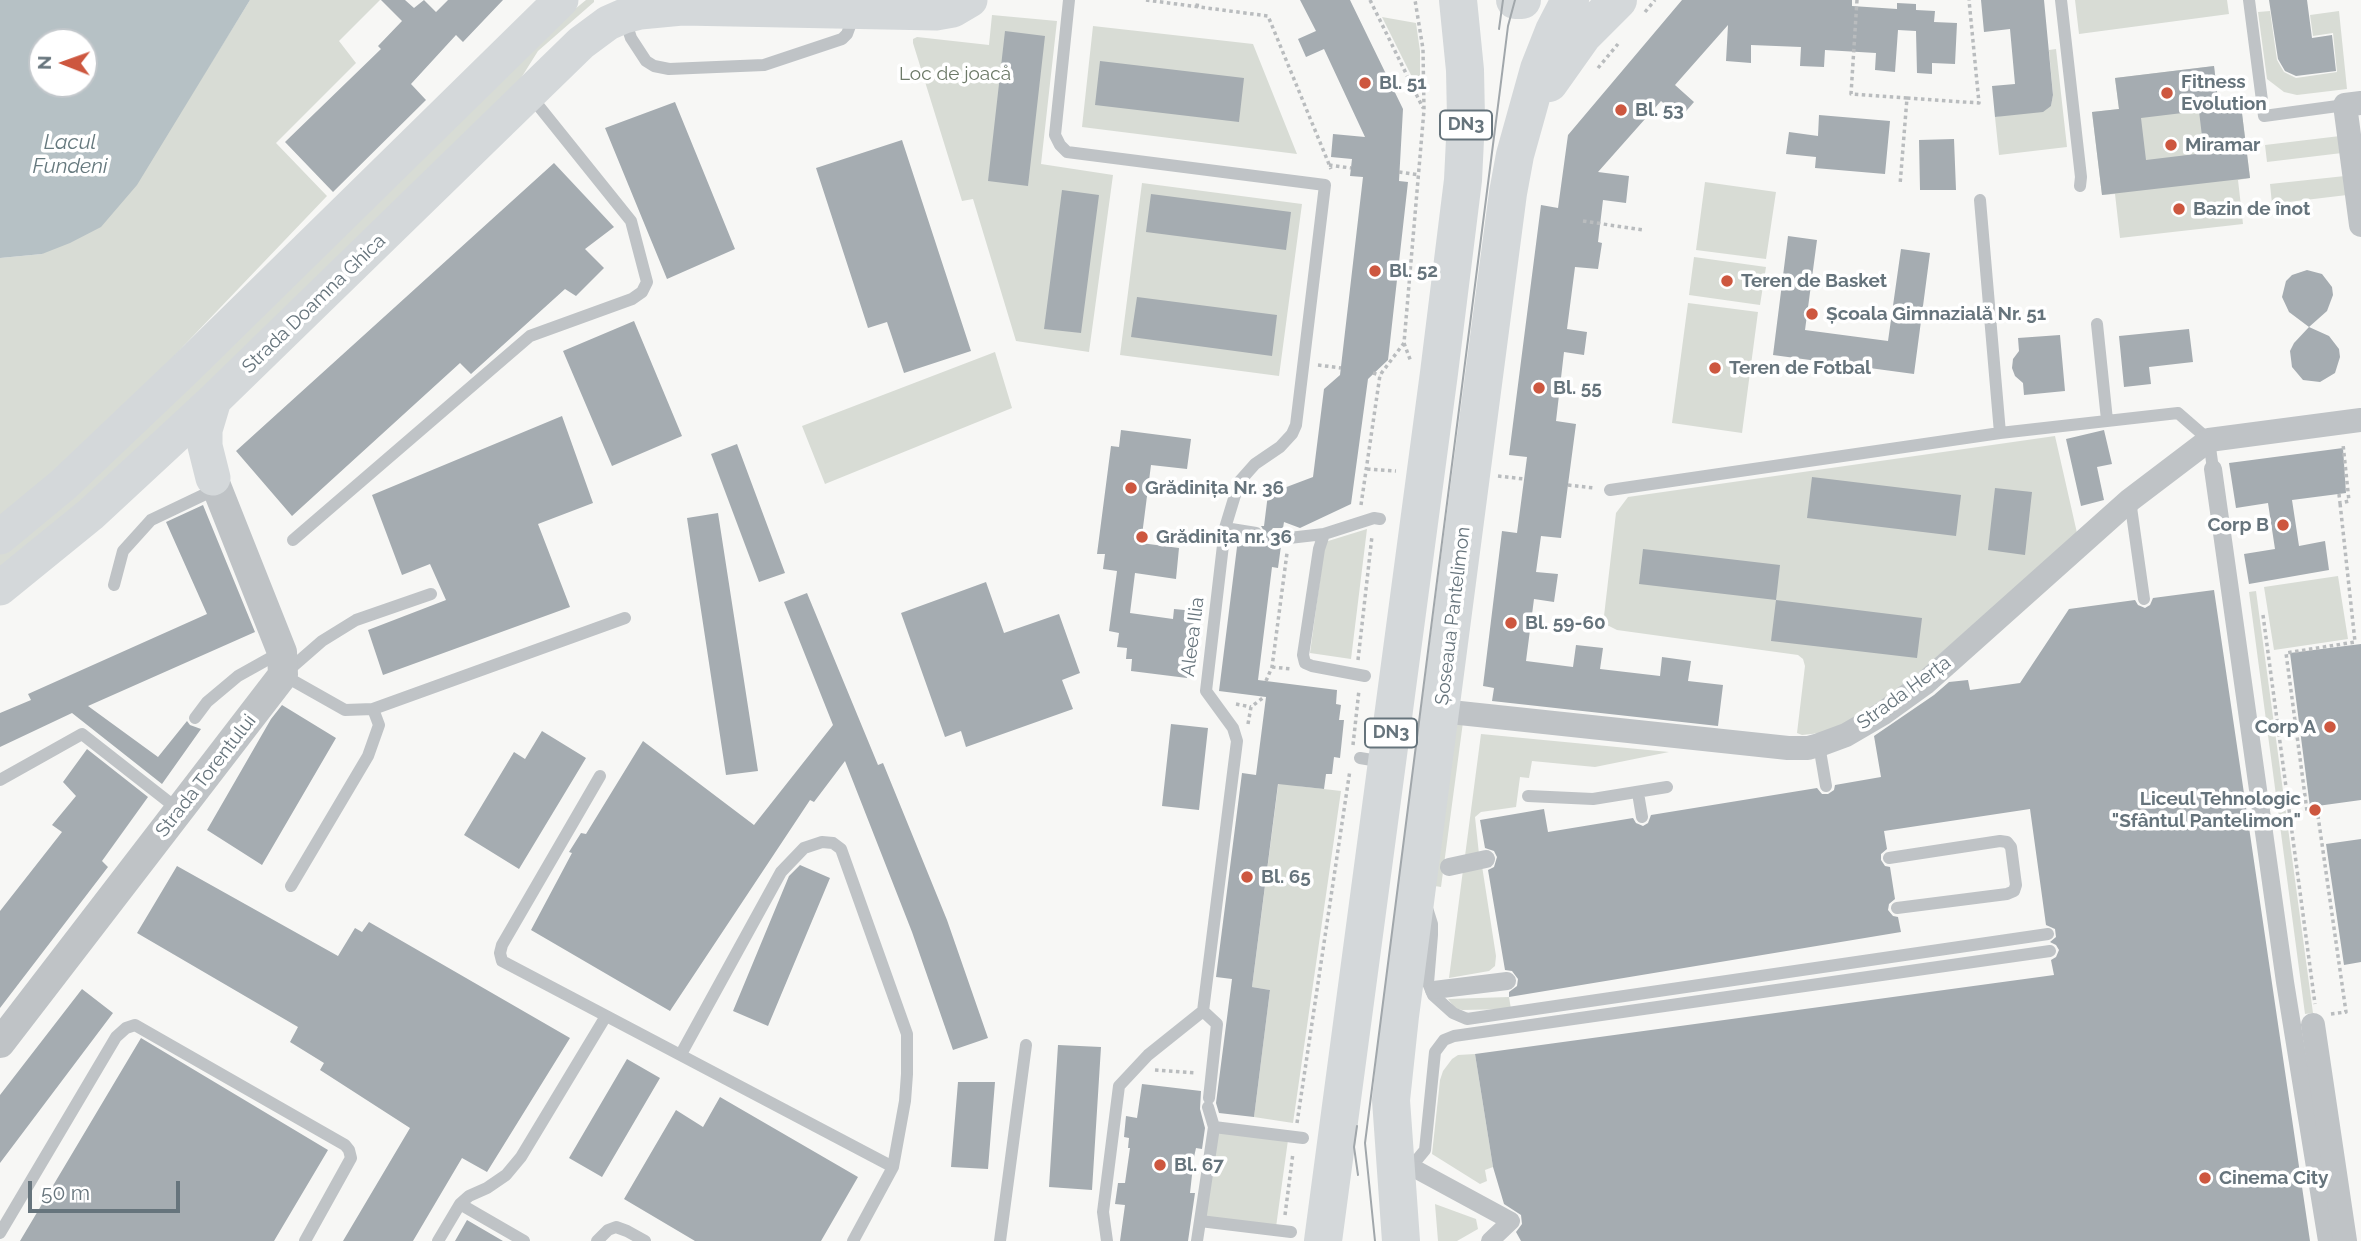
<!DOCTYPE html>
<meta charset="utf-8">
<style>
body{margin:0}
#map{position:relative;width:2361px;height:1241px;overflow:hidden;background:#f7f7f5;font-family:Raleway,sans-serif}
canvas{display:block}
.north{position:absolute;left:28px;top:28px;width:70px;height:70px;box-sizing:border-box;background:#fff;border:2px solid #c2c7cb;border-radius:50%;rotate:271deg;font-size:19px;font-weight:700;line-height:28px;text-align:center;color:#66747c}
.north::after{content:'';display:block;margin:auto;width:24px;height:32px;background:#cd573f;clip-path:polygon(50% 0,100% 100%,50% 72%,0 100%)}
.scale{position:absolute;left:28px;top:1181px;width:152px;height:32px;box-sizing:border-box;border:4px solid #66747c;border-top:0;padding-left:9px;font-size:21px;line-height:24px;white-space:nowrap;color:#66747c;-webkit-text-stroke:5px #fff;paint-order:stroke}
</style>
<div id="map">
<canvas width="2361" height="1241"></canvas>
<div class="north">N</div>
<div class="scale">50 m</div>
</div>
<script>
const ctx = document.querySelector('canvas').getContext('2d');
ctx.lineJoin = 'round';
function fillPath(path, color) { ctx.fillStyle = color; ctx.fill(path, 'evenodd'); }
const poly = rows => new Path2D(rows.map(r => 'M' + r).join(''));
function stroke(path, color, width, dash) { ctx.strokeStyle = color; ctx.lineWidth = width; ctx.lineCap = dash ? 'butt' : 'round'; ctx.setLineDash(dash || []); ctx.stroke(path); }
function drawText(font, color, halo, rows, align = 'center') {
  ctx.font = font + ' Raleway,sans-serif'; ctx.lineWidth = 7; ctx.setLineDash([]); ctx.textBaseline = 'middle'; ctx.strokeStyle = halo; ctx.fillStyle = color; for (const [text, x, y, turn = 0] of rows) {
    ctx.save(); ctx.translate(x, y); ctx.rotate((+turn || 0) * Math.PI / 180); ctx.textAlign = isNaN(turn) ? turn : align; if (halo) ctx.strokeText(text, 0, 0); ctx.fillText(text, 0, 0); ctx.restore();
  }
}
const green = poly([
 [250,0,380,0,339,41,356,63,276,143,327,196,131,401,0,520,0,258,42,254,180,113],
 [586,0,594,0,594,2,538,51,511,94,66,520,0,574,0,549,564,18],
 [2075,0,2227,0,2229,14,2079,34],
 [2270,11,2277,60,2284,72,2296,78,2337,72,2333,33,2313,36,2310,15,2339,11,2347,89,2297,95,2284,92,2267,79,2258,12],
 [992,15,1057,21,1041,164,1113,175,1089,352,1016,341,973,199,962,201,913,43,913,39,917,37,989,45],
 [1382,17,1416,23,1420,51,1420,93],
 [1093,26,1253,44,1297,154,1082,127],
 [2056,49,2067,147,1999,155,1995,117,2051,106,2053,95,2049,50],
 [2214,66,2218,99,2240,97,2250,178,2238,180,2243,224,2120,238,2115,194,2102,195,2092,112,2119,109,2115,78],
 [2340,136,2342,153,2267,162,2265,145],
 [2345,176,2347,195,2272,204,2270,184],
 [1705,182,1776,192,1766,259,1696,250],
 [1142,183,1302,204,1279,376,1120,355],
 [1694,257,1766,267,1760,305,1689,295],
 [1688,303,1758,312,1742,433,1672,423],
 [995,352,1012,408,825,484,802,426],
 [2055,436,2077,533,1881,706,1830,732,1802,735,1797,733,1805,666,1803,659,1798,655,1617,630,1607,625,1604,616,1616,513,1628,497],
 [1367,529,1351,659,1310,653,1325,542],
 [2338,576,2348,639,2274,650,2264,587],
 [2256,591,2313,1013,2305,1014,2249,592],
 [1445,720,1463,722,1441,887,1423,884],
 [1481,734,1669,752,1595,767,1532,761,1529,778,1520,777,1516,807,1481,812,1475,817,1479,854,1465,856],
 [1279,778,1298,786,1341,791,1293,1123,1254,1117,1270,990,1252,987],
 [1482,866,1496,956,1495,966,1489,971,1449,978,1463,870],
 [1509,997,1511,1009,1462,1010,1455,1008,1448,999],
 [1475,1054,1493,1167,1485,1170,1487,1181,1480,1184,1432,1154,1440,1080,1443,1071,1452,1059,1458,1055],
 [1218,1130,1288,1140,1276,1227,1206,1217],
 [1435,1204,1476,1219,1478,1229,1457,1241,1438,1241]
]);
const water = poly([
 [0,0,250,0,137,185,101,227,70,243,42,254,0,258],
 [42,42,84,42,84,84,42,84]
]);
const building = poly([
 [381,0,405,0,414,8,424,0,436,12,448,0,503,0,463,42,456,35,411,84,426,100,333,192,285,142,381,49,378,46,402,21],
 [1300,0,1350,0,1403,109,1399,181,1408,182,1388,360,1368,379,1351,504,1300,528,1284,522,1283,528,1273,528,1268,534,1270,542,1281,546,1278,568,1272,567,1258,680,1337,690,1336,704,1341,705,1339,720,1344,720,1340,758,1334,757,1332,774,1326,774,1324,789,1278,784,1252,987,1270,990,1254,1117,1219,1113,1216,1103,1232,979,1216,977,1242,773,1256,775,1266,697,1219,691,1238,539,1255,542,1262,539,1264,531,1261,526,1264,526,1268,494,1313,477,1324,389,1340,375,1363,177,1350,176,1352,159,1331,157,1333,134,1365,137,1324,49,1306,57,1298,39,1316,31],
 [1682,0,1852,0,1852,6,1897,9,1897,3,1916,4,1916,10,1935,11,1934,22,1957,23,1955,64,1932,63,1932,74,1917,73,1916,31,1898,30,1895,72,1875,70,1876,53,1825,50,1824,67,1800,66,1801,47,1751,45,1751,63,1726,61,1728,25,1675,85,1694,102,1680,118,1661,101,1598,172,1629,176,1626,203,1603,200,1598,242,1602,243,1598,269,1575,267,1567,329,1587,332,1584,355,1564,352,1556,421,1576,424,1561,538,1541,536,1536,572,1558,574,1554,602,1534,599,1526,661,1573,667,1576,645,1603,648,1600,669,1660,676,1662,657,1691,661,1688,681,1723,685,1718,726,1492,701,1494,688,1483,686,1502,531,1517,533,1527,457,1509,455,1541,205,1558,208,1568,135],
 [1981,0,2044,0,2053,95,2051,106,2043,112,1995,117,1992,86,2015,84,2010,29,1984,32],
 [2269,0,2307,0,2312,38,2332,35,2336,71,2296,76,2285,71,2278,59],
 [1005,31,1045,36,1028,186,988,181],
 [1100,61,1244,78,1239,122,1095,105],
 [2214,66,2218,100,2240,97,2250,178,2102,195,2092,112,2119,109,2115,78],
 [2199,111,2204,153,2146,160,2141,118],
 [675,102,735,249,667,279,605,128],
 [1819,115,1890,121,1885,174,1815,168,1816,157,1786,154,1789,132,1818,136],
 [1954,139,1956,190,1920,190,1919,140],
 [902,140,971,351,904,373,887,322,868,328,816,168],
 [554,163,614,227,585,249,604,268,576,296,565,289,471,374,460,363,292,516,236,451],
 [1062,190,1099,195,1081,333,1044,329],
 [1151,194,1291,212,1286,250,1146,232],
 [1788,236,1817,240,1805,330,1888,341,1901,249,1930,253,1914,374,1773,355],
 [2307,270,2322,274,2332,287,2333,295,2327,311,2309,327,2329,336,2339,349,2340,357,2335,373,2320,382,2303,380,2292,367,2290,351,2294,343,2309,327,2289,312,2282,297,2286,281,2292,275],
 [1137,297,1277,315,1272,356,1131,337],
 [634,321,682,436,612,466,563,351],
 [2189,329,2193,362,2149,367,2151,384,2124,387,2119,336],
 [2060,335,2065,391,2024,395,2023,383,2015,376,2012,368,2013,359,2019,351,2018,338],
 [562,416,593,503,538,524,570,607,383,675,368,630,446,600,430,564,402,575,372,495],
 [1121,430,1191,439,1187,469,1151,465,1141,543,1179,548,1176,579,1135,573,1130,613,1173,619,1174,609,1195,611,1187,678,1131,671,1132,659,1126,659,1127,648,1117,647,1119,633,1109,631,1117,571,1103,569,1105,554,1097,554,1111,446,1119,447],
 [2104,430,2112,464,2097,467,2104,500,2081,506,2066,439],
 [737,444,785,573,759,582,711,454],
 [2343,448,2346,493,2292,500,2299,546,2325,541,2329,570,2249,584,2244,554,2275,549,2268,503,2236,508,2229,463],
 [1812,477,1961,495,1956,536,1807,518],
 [1995,488,2032,492,2025,555,1988,550],
 [203,505,255,632,88,706,158,757,187,721,190,725,201,729,162,784,72,713,0,747,0,713,31,700,28,694,207,614,166,522],
 [718,513,758,771,726,775,687,518],
 [1643,549,1780,565,1776,600,1639,584],
 [986,582,1004,633,1059,614,1080,673,1062,680,1073,709,966,747,961,731,945,737,901,613],
 [2214,590,2310,1241,1521,1241,1516,1232,1522,1224,1521,1215,1504,1204,1493,1167,1475,1054,2054,975,2051,960,2056,957,2059,950,2056,945,2050,942,2056,937,2055,929,2046,925,2030,809,1884,831,1887,849,1881,854,1881,860,1885,866,1890,867,1895,899,1889,904,1888,910,1893,916,1898,917,1901,932,1509,997,1509,992,1517,986,1518,979,1512,971,1505,970,1488,870,1494,867,1497,857,1494,851,1485,848,1480,820,1544,809,1548,832,1633,818,1636,823,1643,826,1648,823,1651,815,1817,788,1822,794,1828,794,1834,790,1835,785,1881,777,1874,736,1934,695,1949,682,1968,680,1970,690,2020,683,2069,609,2135,600,2138,605,2145,608,2150,605,2153,598],
 [807,593,878,765,883,763,947,920,988,1038,953,1050,912,932,845,761,814,802,810,800,670,1011,531,930,572,853,569,852,581,833,586,834,643,741,754,825,833,725,784,602],
 [1776,600,1922,618,1917,658,1771,641],
 [2361,644,2361,800,2310,807,2290,653],
 [282,705,336,738,262,865,207,830,271,719],
 [1171,724,1208,728,1199,810,1162,806],
 [542,731,586,758,519,869,464,835,514,752,525,759],
 [87,749,148,797,102,861,108,867,0,1008,0,911,62,832,52,825,76,796,63,782],
 [2361,839,2361,962,2344,965,2326,844],
 [800,865,830,878,768,1026,733,1011,789,876],
 [177,866,338,956,355,928,362,932,369,922,570,1038,487,1172,462,1158,413,1241,343,1241,410,1128,320,1070,324,1063,290,1042,298,1027,137,933],
 [82,989,113,1013,0,1163,0,1095],
 [141,1038,328,1150,274,1241,20,1241],
 [1058,1045,1101,1047,1092,1190,1049,1187],
 [627,1059,660,1078,602,1177,569,1158],
 [958,1082,995,1082,988,1169,951,1167],
 [1142,1084,1201,1091,1200,1109,1205,1128,1202,1149,1196,1148,1194,1157,1190,1193,1195,1193,1188,1241,1120,1241,1125,1205,1115,1204,1118,1183,1125,1183,1130,1148,1128,1148,1129,1138,1124,1137,1126,1116,1137,1118],
 [720,1097,858,1177,821,1241,695,1241,624,1199,676,1110,703,1127],
 [467,1220,503,1241,455,1241]
]);
const path = poly([
 [1146,0,1268,16,1331,169],
 [1370,0,1423,108],
 [1857,0,1851,94,1907,98,1900,185],
 [1197,7,1198,0],
 [1645,12,1655,0],
 [1598,68,1618,44],
 [1907,98,1979,103,1969,0],
 [1329,165,1351,168],
 [1399,172,1419,175],
 [1583,221,1643,230],
 [1404,343,1411,362],
 [1318,365,1341,368],
 [1373,373,1380,375],
 [1367,469,1396,471],
 [1498,476,1524,479],
 [1568,485,1594,488],
 [2339,494,2340,503,2349,501,2343,444],
 [1361,505,1380,375,1404,343,1424,110,1423,49,1415,0],
 [2263,615,2315,1004],
 [1358,660,1372,536],
 [1272,667,1291,669],
 [1266,681,1272,667,1287,553],
 [1236,704,1251,707],
 [1248,724,1251,707,1264,697],
 [1353,745,1359,690],
 [2331,1014,2346,1012,2317,809,2307,811,2286,653,2355,642,2340,503],
 [1155,1070,1196,1073],
 [1297,1123,1350,770],
 [1285,1215,1293,1153]
]);
const service = poly([
 [1069,0,1055,135,1060,145,1067,152,1325,185,1296,425,1292,434,1280,447,1255,464,1239,482,1225,528,1206,691,1233,728,1237,741,1203,1011,1148,1055,1119,1086,1103,1212,1107,1241],
 [2061,0,2081,177,2080,186],
 [2249,0,2264,116,2345,105],
 [624,17,631,38,646,61,654,66,669,69,764,65,842,39,847,34,854,15],
 [1980,200,2000,433],
 [2097,324,2107,420],
 [1610,490,2000,433,2178,413,2209,440,2213,469],
 [2130,500,2144,599],
 [1225,528,1256,533],
 [1276,536,1289,538,1324,534],
 [293,540,530,336,632,299,642,292,647,282,631,221,529,94],
 [114,585,123,551,151,520,216,489],
 [431,594,356,620,322,641,283,675,345,710,373,709,625,618],
 [1365,676,1312,666,1305,663,1303,655,1319,549,1324,534,1374,518,1380,519],
 [195,718,207,702,238,676,281,652],
 [1819,745,1826,786],
 [1360,758,1384,762],
 [600,776,502,945,500,953,502,961,893,1167],
 [0,780,82,734,179,810],
 [1638,793,1642,817],
 [1528,796,1593,799,1667,787],
 [1889,858,2000,841,2007,842,2011,847,2016,885,2014,891,2007,894,1897,908],
 [291,886,368,756,379,725,373,709],
 [1427,908,1432,924,1432,935,1428,983,1433,995,1453,1013,1467,1019,2048,934],
 [1203,1011,1217,1024,1209,1098],
 [681,1054,781,872,804,848,822,842,833,843,841,849,907,1034,907,1074,905,1101,893,1167,853,1241],
 [1208,1107,1214,1127],
 [1406,1173,1425,1150,1435,1052,1444,1040,1454,1036,2050,951],
 [460,1204,524,1241],
 [1291,1232,1200,1221,1214,1127,1303,1138],
 [0,1233,116,1037,126,1028,135,1025,345,1145,349,1150,351,1158,305,1241],
 [438,1241,460,1204,469,1196,487,1188,506,1175,521,1157,606,1016],
 [597,1241,608,1230,616,1227,627,1231,645,1241],
 [1000,1241,1026,1045],
 [1197,1241,1200,1221]
]);
const pedestrian = poly([
 [2213,469,2285,982,2327,1241],
 [1449,867,1486,859],
 [1434,990,1507,981],
 [1417,1170,1511,1221,1490,1241]
]);
const minor = poly([
 [2361,103,2345,105,2361,225],
 [1441,711,1788,748,1808,748,1819,745,1846,735,1882,714,1925,683,2130,500,2209,440,2361,420],
 [2313,1025,2345,1241]
]);
const tertiary = poly([
 [0,1043,283,675,282,652,213,478]
]);
const secondary = poly([
 [213,478,205,446,205,430,214,400],
 [0,537,64,484,184,370,561,0],
 [0,588,91,514,214,400,581,43,608,23,624,16,640,12,682,8,936,13,953,10,970,0]
]);
const primary = poly([
 [1515,0,1522,0],
 [1549,83,1583,35,1618,0],
 [1323,1241,1439,373,1463,180,1466,119,1465,70,1458,0],
 [1401,1241,1391,1100,1400,1016,1508,193,1515,155,1539,69,1554,31,1570,0]
]);
const tram = poly([
 [1499,29,1503,0],
 [1357,1126,1354,1147,1358,1175],
 [1375,1241,1365,1143,1500,90,1508,26,1515,0]
]);
const markers = [
 [1365,83,7,"#cd573f"],
 [2167,93,7,"#cd573f"],
 [1621,110,7,"#cd573f"],
 [2171,145,7,"#cd573f"],
 [2179,209,7,"#cd573f"],
 [1375,271,7,"#cd573f"],
 [1727,281,7,"#cd573f"],
 [1812,314,7,"#cd573f"],
 [1715,368,7,"#cd573f"],
 [1539,388,7,"#cd573f"],
 [1131,488,7,"#cd573f"],
 [2283,525,7,"#cd573f"],
 [1142,537,7,"#cd573f"],
 [1511,623,7,"#cd573f"],
 [2330,727,7,"#cd573f"],
 [2315,810,7,"#cd573f"],
 [1247,877,7,"#cd573f"],
 [1160,1165,7,"#cd573f"],
 [2205,1178,7,"#cd573f"]
];
const shields = [
 [1466,125,52],
 [1391,733,52]
];
const shieldNames = [
 ["DN3",1466,125],
 ["DN3",1391,733]
];
const parkNames = [
 ["Loc de joacă",955,74]
];
const poiNames = [
 ["Fitness",2181,82],
 ["Evolution",2181,104],
 ["Bl. 51",1379,83],
 ["Bl. 53",1635,110],
 ["Miramar",2185,145],
 ["Bazin de înot",2193,209],
 ["Bl. 52",1389,271],
 ["Teren de Basket",1741,281],
 ["Școala Gimnazială Nr. 51",1826,314],
 ["Teren de Fotbal",1729,368],
 ["Bl. 55",1553,388],
 ["Grădinița Nr. 36",1145,488],
 ["Corp B",2269,525,"right"],
 ["Grădinița nr. 36",1156,537],
 ["Bl. 59-60",1525,623],
 ["Corp A",2316,727,"right"],
 ["Liceul Tehnologic",2301,799,"right"],
 ["\"Sfântul Pantelimon\"",2301,821,"right"],
 ["Bl. 65",1261,877],
 ["Bl. 67",1174,1165],
 ["Cinema City",2219,1178]
];
const streetNames = [
 ["Strada Doamna Ghica",314,304,-44],
 ["Șoseaua Pantelimon",1453,616,-83],
 ["Aleea Ilia",1193,637,-83],
 ["Strada Herța",1904,693,-36],
 ["Strada Torentului",206,776,-52]
];
const waterNames = [
 ["Lacul",70,143],
 ["Fundeni",70,167]
];
fillPath(green, '#d8dcd5');
fillPath(water, '#b6c1c5');
fillPath(building, '#a5acb1');
stroke(path, '#b9bcbe', 3.5, [3.5, 3.5]);
stroke(service, '#bfc3c6', 12);
stroke(pedestrian, '#bfc3c6', 18);
stroke(minor, '#bfc3c6', 24);
stroke(tertiary, '#bfc3c6', 30);
stroke(secondary, '#d4d8da', 35);
stroke(primary, '#d4d8da', 38);
stroke(tram, '#a1a7ab', 2);
for (const [x, y, r, color] of markers) { const dot = new Path2D(); dot.arc(x, y, r, 0, 2 * Math.PI); ctx.fillStyle = color; ctx.fill(dot); stroke(dot, '#fff', 2.5); }
for (const [x, y, w] of shields) { const box = new Path2D(); box.roundRect(x - w / 2, y - 14.5, w, 29, 5); ctx.fillStyle = '#fff'; ctx.fill(box); stroke(box, '#66747c', 2); }
drawText('bold 18px', '#66747c', null, shieldNames);
drawText('19px', '#6d7a68', '#fff', parkNames);
drawText('bold 19px', '#66747c', '#fff', poiNames, 'left');
drawText('19px', '#66747c', '#fff', streetNames);
drawText('italic 21px', '#66797e', '#fff', waterNames);
</script>
